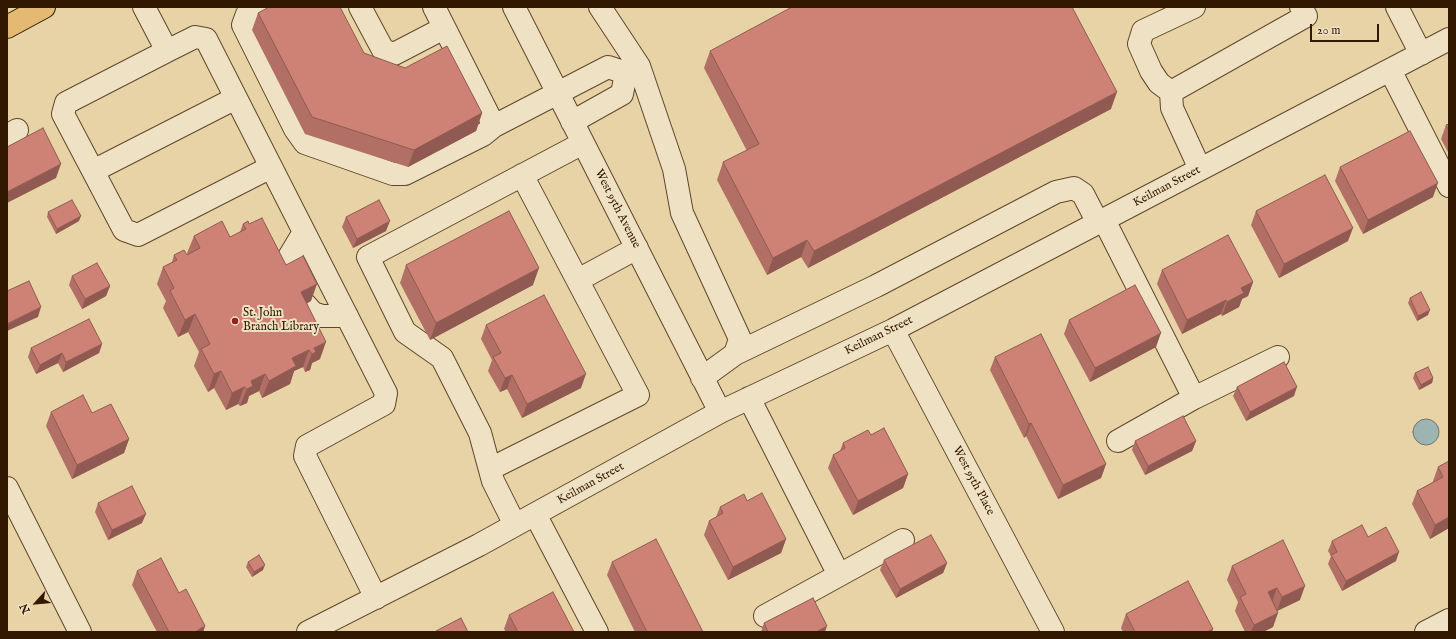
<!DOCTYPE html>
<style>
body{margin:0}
#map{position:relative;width:1456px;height:639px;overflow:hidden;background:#e7d3a5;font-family:"IM FELL English",serif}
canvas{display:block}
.frame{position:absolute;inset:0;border:8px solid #321701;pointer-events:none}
.north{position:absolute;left:16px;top:583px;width:40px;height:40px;-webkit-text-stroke:3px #efe2c4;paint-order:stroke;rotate:243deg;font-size:11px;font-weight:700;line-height:16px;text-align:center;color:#321701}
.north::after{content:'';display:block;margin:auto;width:14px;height:18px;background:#321701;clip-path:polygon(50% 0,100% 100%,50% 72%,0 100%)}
.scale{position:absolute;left:1310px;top:24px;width:69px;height:18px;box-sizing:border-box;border:2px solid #321701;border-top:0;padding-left:5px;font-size:12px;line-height:14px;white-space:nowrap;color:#321701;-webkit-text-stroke:3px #efe2c4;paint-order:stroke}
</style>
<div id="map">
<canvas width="1456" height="639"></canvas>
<div class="frame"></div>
<div class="north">N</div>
<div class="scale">20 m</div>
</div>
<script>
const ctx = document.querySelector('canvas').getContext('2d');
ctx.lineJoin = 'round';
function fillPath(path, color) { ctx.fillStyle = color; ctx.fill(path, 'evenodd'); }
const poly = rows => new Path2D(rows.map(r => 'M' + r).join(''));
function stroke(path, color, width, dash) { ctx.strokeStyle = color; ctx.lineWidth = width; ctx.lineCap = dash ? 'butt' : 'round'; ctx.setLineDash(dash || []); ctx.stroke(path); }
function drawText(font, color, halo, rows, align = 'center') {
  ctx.font = font + ' "IM FELL English",serif'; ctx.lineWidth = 4; ctx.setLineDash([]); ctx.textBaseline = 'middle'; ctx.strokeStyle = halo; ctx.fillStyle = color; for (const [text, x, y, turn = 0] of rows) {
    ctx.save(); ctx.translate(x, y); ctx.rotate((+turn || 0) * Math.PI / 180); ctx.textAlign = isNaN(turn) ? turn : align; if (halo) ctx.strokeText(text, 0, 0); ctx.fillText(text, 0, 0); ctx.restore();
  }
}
const water = poly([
 '1413 432a13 13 0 1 1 26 0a13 13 0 1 1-26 0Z'
]);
const minor = poly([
 [144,7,167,51,195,37,206,39,386,393,384,404,307,446,305,456,376,598],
 [259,7,247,14,243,25,295,129,305,143,393,174,405,174,483,135,494,126,608,67,626,73,622,94,572,122],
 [360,7,383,50,394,54,444,28],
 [434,7,494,126],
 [514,7,720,412],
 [600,7,639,66,674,169,682,213,740,339,735,354,702,378],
 [1397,7,1421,54],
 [167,51,66,103,63,114,124,230,138,235,271,167],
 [1390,70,1449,186],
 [1171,92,1159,83,1151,71,1139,44,1143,31,1194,7],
 [7,136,17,130],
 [1200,169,1172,108,1171,92,1306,16,1301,7],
 [93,171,236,98],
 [1104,220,1194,398],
 [291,277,288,267,289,257,304,232],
 [578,280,637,248],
 [305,304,313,313,322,316,347,316],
 [893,330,1053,632],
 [735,354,876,286,1056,192,1074,188,1083,194,1098,223],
 [749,398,839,575],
 [1118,441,1194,398,1278,357],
 [490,469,638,395,522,175],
 [7,488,80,632],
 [535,514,597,632],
 [515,525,493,481,480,433,442,358,405,332,368,257,583,143],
 [765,616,903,540],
 [308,632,479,545,720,412,893,330,1449,39],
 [1426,632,1449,620]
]);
const highway = poly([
 [7,27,44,7]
]);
const wall = poly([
 [258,13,364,53,482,113,476,131,408,167,305,134,252,30],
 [710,51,1111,109,808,268,801,257,767,275,717,180,723,162,747,151,704,68],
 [1449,124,1449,154,1441,139,1446,125],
 [1340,167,1433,197,1363,234,1335,181],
 [1256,211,1348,241,1279,278,1251,225],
 [48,212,79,221,56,234,47,217],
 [346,217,386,231,353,248,342,227],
 [243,224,249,224,286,265,311,301,307,303,320,359,312,363,310,370,305,372,303,367,294,371,290,384,262,398,259,391,249,396,247,403,240,406,238,404,226,410,214,388,208,392,194,366,199,352,188,332,178,337,163,308,166,301,157,284,163,267,172,262,174,255,188,255,187,253,194,236,230,237,240,232],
 [406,265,533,285,430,340,400,283],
 [1162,270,1253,282,1248,296,1242,299,1239,307,1222,316,1221,314,1182,334,1157,284],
 [72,276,110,286,106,296,82,309,69,285],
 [1410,298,1428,315,1417,321,1408,303],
 [1069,320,1156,347,1090,382,1064,334],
 [486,325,581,388,522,418,507,389,500,392,488,371,492,360,481,339],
 [102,344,99,353,63,372,58,363,36,374,28,357,31,348],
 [995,357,1106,464,1101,478,1058,499,1026,436,1024,438,990,370],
 [1415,373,1433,378,1432,383,1419,390,1413,378],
 [1237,387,1294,396,1246,421,1233,396],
 [51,412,92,413,129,439,124,453,72,479,46,426],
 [871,435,908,474,903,488,853,515,828,468,833,455,840,451,843,443],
 [1135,441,1196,441,1192,451,1145,475,1132,450],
 [1449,461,1449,528,1430,539,1412,504,1417,491,1433,482,1433,481,1438,467],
 [747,501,786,539,781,553,728,580,704,535,709,521,716,517,720,507],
 [98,503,142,523,108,540,95,512],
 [1368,537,1396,561,1342,591,1328,564,1331,556,1328,551,1332,541],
 [884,560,947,563,943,573,896,598,880,570],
 [248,562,263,570,252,577,246,567],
 [612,562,703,632,635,632,607,575],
 [1232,566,1300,600,1277,611,1273,627,1263,632,1245,632,1235,611,1238,602,1227,580],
 [137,571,179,593,205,626,203,632,157,632,132,585],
 [1126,614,1212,632,1123,632,1121,628],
 [509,615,574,632,506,632,504,629],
 [764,623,825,632,761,632]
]);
const shadedWall = poly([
 [1117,92,1111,109,808,268,814,251],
 [482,113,476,131,408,167,414,150],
 [61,164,56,178,7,203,7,192],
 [1438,183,1433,197,1363,234,1368,220],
 [81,216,79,221,56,234,57,229],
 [390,221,386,231,353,248,357,239],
 [1353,228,1348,241,1279,278,1284,264],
 [807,240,801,257,767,275,773,258],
 [539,268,533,285,430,340,436,323],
 [1253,282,1248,296,1242,299,1239,307,1222,316,1227,302,1241,288],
 [317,284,311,301,295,310,301,292],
 [110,286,106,296,82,309,85,299],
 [1226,300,1221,314,1182,334,1187,320],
 [41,307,38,317,7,331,7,324],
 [1430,310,1428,315,1417,321,1418,316],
 [195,314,188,332,178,337,185,320],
 [1161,333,1156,347,1090,382,1095,368],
 [326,342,320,359,312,363,310,370,305,372,314,348],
 [102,344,99,353,63,372,66,362],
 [309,350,303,367,294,371,290,384,262,398,269,381,292,358],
 [62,353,58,363,36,374,40,365],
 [221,371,214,388,208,392,214,374],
 [265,374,259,391,249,396,247,403,240,406,247,389,251,381],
 [586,374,581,388,522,418,527,404],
 [512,375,507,389,500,392,505,378],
 [1433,378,1432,383,1419,390,1421,385],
 [244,387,238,404,226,410,232,393],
 [1297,387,1294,396,1246,421,1250,412],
 [1031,423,1026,436,1024,438,1029,424],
 [129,439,124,453,72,479,77,465],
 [1196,441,1192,451,1145,475,1148,466],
 [1106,464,1101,478,1058,499,1063,485],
 [908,474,903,488,853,515,858,501],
 [146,514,142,523,108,540,112,530],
 [1449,517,1449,528,1430,539,1435,525],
 [786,539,781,553,728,580,733,567],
 [1399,552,1396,561,1342,591,1346,581],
 [947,563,943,573,896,598,900,589],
 [265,565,263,570,252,577,254,572],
 [1305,586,1300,600,1277,611,1282,597],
 [1277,588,1272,602,1268,592],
 [1278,613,1273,627,1263,632,1251,632,1254,625],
 [205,626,203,632,195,632],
 [827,626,825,632,816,632],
 [1213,629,1212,632,1207,632]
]);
const building = poly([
 [269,7,340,7,364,53,405,68,447,46,482,113,414,150,312,117,258,13,269,7],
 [792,7,1072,7,1117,92,814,251,807,240,773,258,723,162,759,144,710,51,792,7],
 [1449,124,1449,131,1446,125,1449,124],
 [43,128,61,164,7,192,7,147,43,128],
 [1410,131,1438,183,1368,220,1340,167,1410,131],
 [1325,175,1353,228,1284,264,1256,211,1325,175],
 [72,200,81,216,57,229,48,212,72,200],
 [379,200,390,221,357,239,346,217,379,200],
 [509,211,539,268,436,323,406,265,509,211],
 [262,218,286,265,303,256,317,284,301,292,326,342,314,348,316,352,312,354,309,350,292,358,296,366,269,381,265,374,251,381,253,386,247,389,244,387,232,393,221,371,214,374,201,349,210,344,195,314,185,320,170,291,174,288,163,267,177,260,174,255,184,250,187,255,200,248,194,236,222,221,230,237,246,229,243,224,248,221,249,224,262,218],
 [1228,235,1253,282,1241,288,1244,293,1227,302,1226,300,1187,320,1162,270,1228,235],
 [97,263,110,286,85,299,72,276,97,263],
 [29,281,41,307,7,324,7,291,29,281],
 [1135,285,1161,333,1095,368,1069,320,1135,285],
 [1421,292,1430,310,1418,316,1410,298,1421,292],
 [544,295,586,374,527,404,512,375,505,378,493,357,501,353,486,325,544,295],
 [89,319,102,344,66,362,62,353,40,365,31,348,89,319],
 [1041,334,1106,464,1063,485,1031,423,1029,424,995,357,1041,334],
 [1284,362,1297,387,1250,412,1237,387,1284,362],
 [1428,367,1433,378,1421,385,1415,373,1428,367],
 [83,395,92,413,111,404,129,439,77,465,51,412,83,395],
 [1183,416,1196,441,1148,466,1135,441,1183,416],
 [884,428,908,474,858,501,833,455,845,448,843,443,868,430,871,435,884,428],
 [1449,461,1449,517,1435,525,1417,491,1443,477,1438,467,1449,461],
 [132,486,146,514,112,530,98,503,132,486],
 [762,493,786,539,733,567,709,521,723,513,720,507,744,494,747,501,762,493],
 [1362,525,1368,537,1386,527,1399,552,1346,581,1331,555,1337,552,1332,541,1362,525],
 [931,535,947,563,900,589,884,560,931,535],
 [656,539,703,632,647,632,612,562,656,539],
 [1283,540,1305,586,1282,597,1277,588,1268,592,1278,613,1254,625,1240,597,1246,594,1232,566,1283,540],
 [259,555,265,565,254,572,248,562,259,555],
 [161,558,179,593,186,589,205,626,195,632,169,632,137,571,161,558],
 [1188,581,1213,629,1207,632,1182,632,1182,631,1180,632,1135,632,1126,614,1188,581],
 [553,592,574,632,518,632,509,615,553,592],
 [813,598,827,626,816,632,768,632,764,623,813,598],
 [461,618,468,632,436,632,436,631,461,618]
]);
const markers = [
 [235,321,4,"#8f2418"]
];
const streetNames = [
 ["Keilman Street",1167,187,-28],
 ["West 95th Avenue",617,209,63],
 ["Keilman Street",879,336,-26],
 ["West 95th Place",973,481,62],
 ["Keilman Street",591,484,-29]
];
const poiNames = [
 ["St. John",243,314],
 ["Branch Library",243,328]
];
fillPath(water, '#9db4b3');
stroke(water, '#72756c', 1);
stroke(minor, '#5f462a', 24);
stroke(highway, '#321701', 24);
stroke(minor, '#efe2c4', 22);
stroke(highway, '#e4ba72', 22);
fillPath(wall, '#b16f65');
fillPath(shadedWall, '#905a52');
fillPath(building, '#ce8175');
stroke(building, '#905a52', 1);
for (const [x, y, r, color] of markers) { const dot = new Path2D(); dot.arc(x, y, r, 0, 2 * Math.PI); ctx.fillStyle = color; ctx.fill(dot); stroke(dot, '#efe2c4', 1.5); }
drawText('12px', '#321701', '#efe2c4', streetNames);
drawText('12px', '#321701', '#efe2c4', poiNames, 'left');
</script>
